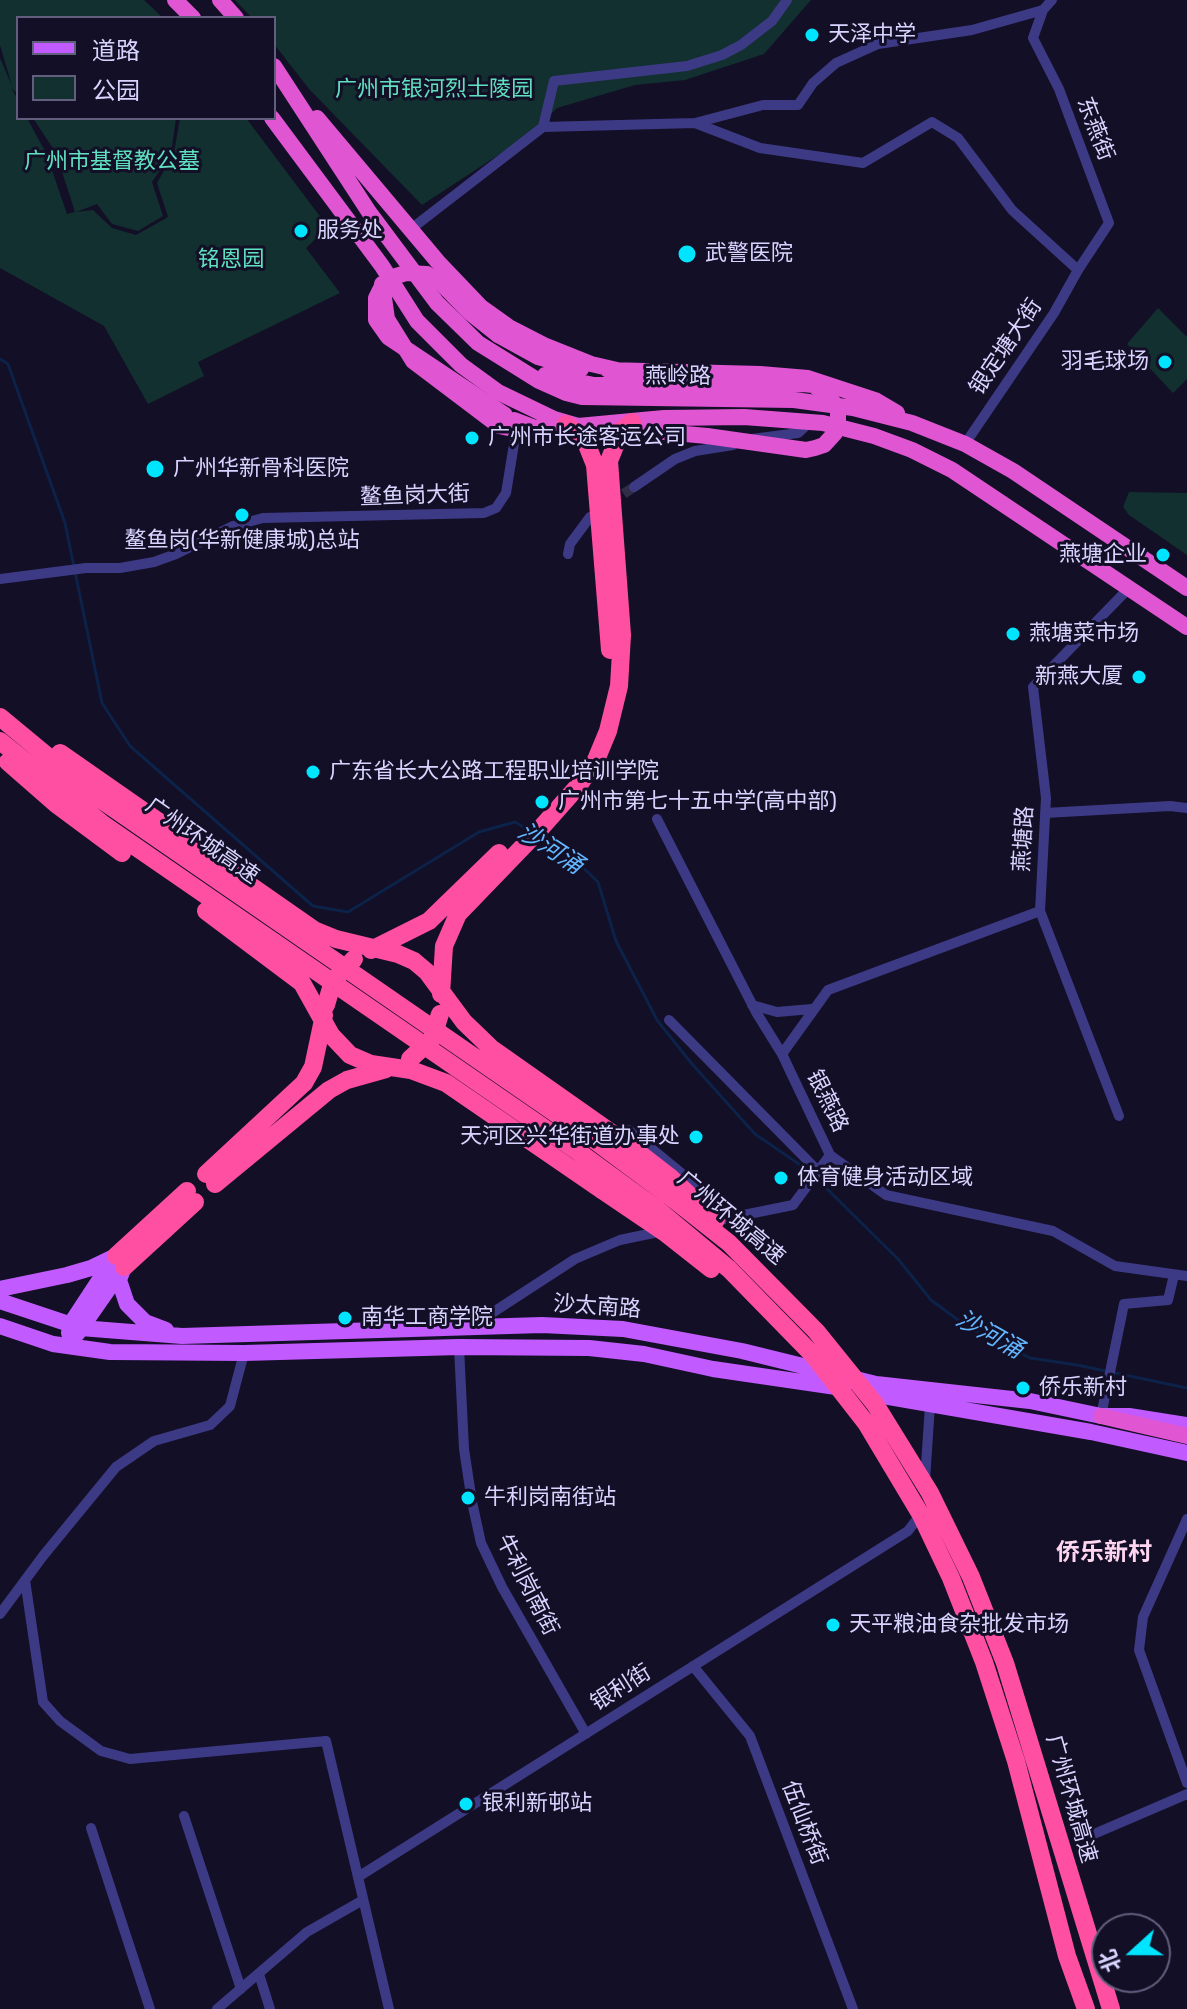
<!DOCTYPE html>
<meta charset="utf-8">
<style>
body{margin:0}
#map{position:relative;width:1187px;height:2009px;overflow:hidden;background:#130f26;font-family:Rubik,"Noto Sans SC",sans-serif}
canvas{display:block}
.legend{position:absolute;left:16px;top:16px;width:260px;height:104px;box-sizing:border-box;background:#130f26;border:2px solid #625e7d;margin:0;padding:10px 14px;list-style:none;font-size:24px;color:#d9d4ff}
.legend li{display:flex;align-items:center;gap:16px;height:40px}
.legend b{width:40px;border:2px solid #625e7d}
.north{position:absolute;left:1091px;top:1913px;width:80px;height:80px;box-sizing:border-box;background:#130f26;border:2px solid #625e7d;border-radius:50%;rotate:249deg;font-size:22px;font-weight:700;line-height:32px;text-align:center;color:#d9d4ff}
.north::after{content:'';display:block;margin:auto;width:28px;height:36px;background:#00e5ff;clip-path:polygon(50% 0,100% 100%,50% 72%,0 100%)}
</style>
<div id="map">
<canvas width="1187" height="2009"></canvas>
<ul class="legend">
<li><b style="height:10px;background:#c25bff"></b>道路</li>
<li><b style="height:22px;background:#12302f"></b>公园</li>
</ul>
<div class="north">北</div>
</div>
<script>
const ctx = document.querySelector('canvas').getContext('2d');
ctx.lineJoin = 'round';
function fillPath(path, color) { ctx.fillStyle = color; ctx.fill(path, 'evenodd'); }
const poly = rows => new Path2D(rows.map(r => 'M' + r).join(''));
function stroke(path, color, width, dash) { ctx.strokeStyle = color; ctx.lineWidth = width; ctx.lineCap = dash ? 'butt' : 'round'; ctx.setLineDash(dash || []); ctx.stroke(path); }
function drawText(font, color, halo, rows, align = 'center') {
  ctx.font = font + ' Rubik,"Noto Sans SC",sans-serif'; ctx.lineWidth = 6; ctx.setLineDash([]); ctx.textBaseline = 'middle'; ctx.strokeStyle = halo; ctx.fillStyle = color; for (const [text, x, y, turn = 0] of rows) {
    ctx.save(); ctx.translate(x, y); ctx.rotate((+turn || 0) * Math.PI / 180); ctx.textAlign = isNaN(turn) ? turn : align; if (halo) ctx.strokeText(text, 0, 0); ctx.fillText(text, 0, 0); ctx.restore();
  }
}
const green = poly([
 [0,0,144,0,163,18,18,18,18,95,11,87,18,100,18,118,27,118,46,153,67,214,75,212,56,153,33,118,176,118,171,154,152,182,163,216,138,231,112,224,97,204,76,212,93,210,112,228,136,235,168,217,157,183,174,153,180,118,246,118,328,227,306,248,340,293,198,362,204,376,148,404,104,326,0,268,0,58,12,86,0,45],
 [235,0,811,0,764,54,685,80,635,85,557,108,532,133,422,205,309,89,274,44,274,18,252,18],
 [1158,308,1187,337,1187,379,1173,393,1127,344],
 [1129,492,1187,493,1187,555,1129,515,1123,507]
]);
const stream = poly([
 [0,359,8,364,65,523,102,703,130,746,313,906,348,912,479,832,515,822,530,831],
 [540,837,571,856,598,882,616,941,657,1020,692,1064,755,1134,812,1173],
 [817,1179,898,1259,931,1300,969,1328,1030,1358,1077,1365,1187,1388]
]);
const minorTunnel = poly([
 [611,502,634,487]
]);
const minor = poly([
 [695,123,763,105,798,105,813,83,836,63,878,44,972,30,1043,10],
 [543,127,554,81,687,66,722,55,741,45,772,21,787,0],
 [411,229,543,127,695,123,760,148,863,163,932,122,958,138,1012,210,1078,270],
 [752,439,798,433,810,422],
 [965,444,1054,313,1078,270,1109,223,1059,89,1033,38,1043,10,1052,0],
 [634,487,675,459,695,451,733,445],
 [568,554,570,544,590,517],
 [0,579,86,568,120,568,154,562,176,554,233,526,263,518,484,513,496,508,506,493,514,444,522,426],
 [1045,813,1170,806,1187,808],
 [657,819,756,1012,782,1054],
 [752,1005,777,1012,812,1009],
 [669,1020,818,1171],
 [1119,1116,1040,911,1046,798,1033,687,1128,589],
 [629,1130,735,1217],
 [830,1155,886,1195,1053,1231,1115,1266,1187,1276],
 [714,1221,793,1205,830,1155,782,1054,828,990,1040,911],
 [472,1326,575,1259,620,1240,663,1231],
 [459,1347,464,1449,472,1502,481,1543,502,1587,586,1734],
 [1101,1416,1124,1304,1168,1300,1174,1275],
 [925,1480,930,1405],
 [1187,1519,1143,1617,1139,1650,1187,1783],
 [25,1580,43,1702,60,1721,101,1751,130,1759,326,1741,389,2009],
 [0,1614,43,1556,116,1467,154,1441,210,1425,230,1406,244,1353],
 [693,1666,750,1736,853,2009],
 [184,1816,241,1989],
 [91,1828,150,2009],
 [1087,1837,1187,1794],
 [358,1877,908,1531,920,1515],
 [259,1974,270,2009],
 [217,2009,307,1932,363,1900]
]);
const primary = poly([
 [124,1267,119,1280,127,1304,145,1322,166,1330],
 [0,1289,67,1275,91,1268,116,1256],
 [0,1301,81,1328,182,1336,542,1325,623,1329,742,1351,876,1384,1030,1401,1101,1416,1129,1416,1187,1425],
 [0,1326,53,1344,110,1352,244,1353,459,1347,589,1348,644,1354,713,1369,843,1388],
 [69,1333,70,1325,114,1258],
 [77,1334,121,1271],
 [866,1393,1091,1432,1187,1453]
]);
const trunk = poly([
 [175,0,193,18],
 [220,0,236,18],
 [274,66,369,212,437,303,478,343,539,381,566,393,582,397,794,400,853,408,912,423,965,444,1013,471,1187,588],
 [272,118,382,266,417,321,461,365,498,392,554,419,578,426,664,418,744,417,823,423,874,436,912,450,952,470,1187,627],
 [317,118,438,262,481,307,509,327,546,346,591,364,617,370],
 [382,284,387,319,413,361,499,426,513,429,522,424],
 [498,335,538,357,581,369],
 [608,370,760,374,808,378,875,400,897,413],
 [545,375,594,385,666,385],
 [514,420,535,428,565,424],
 [637,424,664,432,707,436],
 [1101,1416,1187,1436]
]);
const motorway = poly([
 [566,424,585,440,595,465,610,650],
 [0,717,93,794,590,1137,672,1198],
 [0,741,104,825,576,1150,658,1210],
 [60,753,314,930,336,939,398,954,414,961,427,972,464,1022,491,1048,626,1143],
 [8,762,56,804,122,853],
 [206,911,302,983,331,1035,350,1055,371,1064,411,1070,446,1083,602,1190],
 [371,950,429,921,499,853],
 [441,994,444,946,458,914,540,829,579,785,596,760,608,731,619,686,622,635,609,461,621,431,632,422],
 [206,1174,304,1083,313,1067,324,1015],
 [215,1184,329,1090,347,1080,386,1069],
 [116,1256,187,1191],
 [124,1267,195,1202]
]);
const trunkBridge = poly([
 [498,335,469,312,440,282,427,274,406,273,393,277,382,286,376,298,376,320,388,337,505,415],
 [666,385,803,384,813,385,828,395,838,409,838,424,835,433,824,445,815,448,806,450,707,436]
]);
const motorwayBridge = poly([
 [326,1005,333,981,354,959],
 [410,1059,432,1039,440,1014],
 [626,1143,670,1177,716,1220],
 [602,1190,664,1232,711,1269],
 [672,1198,729,1243,816,1331,875,1404,930,1493,971,1577,1005,1663,1111,2009],
 [658,1210,729,1269,813,1355,866,1423,921,1515,951,1578,984,1662,1016,1761,1067,1956,1086,2009]
]);
const markers = [
 [812,35,8,"#00e5ff"],
 [301,231,8,"#00e5ff"],
 [687,254,10,"#00e5ff"],
 [1165,362,8,"#00e5ff"],
 [472,438,8,"#00e5ff"],
 [155,469,10,"#00e5ff"],
 [242,515,8,"#00e5ff"],
 [1163,555,8,"#00e5ff"],
 [1013,634,8,"#00e5ff"],
 [1139,677,8,"#00e5ff"],
 [313,772,8,"#00e5ff"],
 [542,802,8,"#00e5ff"],
 [696,1137,8,"#00e5ff"],
 [781,1178,8,"#00e5ff"],
 [345,1318,8,"#00e5ff"],
 [1023,1388,8,"#00e5ff"],
 [468,1498,8,"#00e5ff"],
 [833,1625,8,"#00e5ff"],
 [466,1804,8,"#00e5ff"]
];
const poiNames = [
 ["天泽中学",828,35],
 ["服务处",317,231],
 ["武警医院",705,254],
 ["羽毛球场",1149,362,"right"],
 ["广州市长途客运公司",488,438],
 ["广州华新骨科医院",173,469],
 ["鳌鱼岗(华新健康城)总站",242,541,"center"],
 ["燕塘企业",1147,555,"right"],
 ["燕塘菜市场",1029,634],
 ["新燕大厦",1123,677,"right"],
 ["广东省长大公路工程职业培训学院",329,772],
 ["广州市第七十五中学(高中部)",558,802],
 ["天河区兴华街道办事处",680,1137,"right"],
 ["体育健身活动区域",797,1178],
 ["南华工商学院",361,1318],
 ["侨乐新村",1039,1388],
 ["牛利岗南街站",484,1498],
 ["天平粮油食杂批发市场",849,1625],
 ["银利新邨站",482,1804]
];
const parkNames = [
 ["广州市银河烈士陵园",434,90],
 ["广州市基督教公墓",112,162],
 ["铭恩园",231,260]
];
const streetNames = [
 ["东燕街",1095,129,69],
 ["银定塘大街",1006,347,-56],
 ["燕岭路",678,377],
 ["鳌鱼岗大街",415,496,-2],
 ["燕塘路",1024,839,-87],
 ["广州环城高速",202,841,35],
 ["银燕路",827,1101,64],
 ["广州环城高速",731,1218,40],
 ["沙太南路",597,1307,4],
 ["牛利岗南街",527,1585,63],
 ["银利街",621,1688,-32],
 ["广州环城高速",1071,1799,74],
 ["伍仙桥街",804,1823,69]
];
const waterNames = [
 ["沙河涌",550,849,33],
 ["沙河涌",989,1335,29]
];
const neighbourhoodNames = [
 ["侨乐新村",1104,1553]
];
fillPath(green, '#12302f');
stroke(stream, '#0c2248', 3);
stroke(minorTunnel, '#312d47', 10, [10, 5]);
stroke(minor, '#3d3a85', 10);
stroke(primary, '#c25bff', 16);
stroke(trunk, '#e055d1', 16);
stroke(motorway, '#ff4fa3', 18);
stroke(trunkBridge, '#e055d1', 16);
stroke(motorwayBridge, '#ff4fa3', 18);
for (const [x, y, r, color] of markers) { const dot = new Path2D(); dot.arc(x, y, r, 0, 2 * Math.PI); ctx.fillStyle = color; ctx.fill(dot); stroke(dot, '#130f26', 3); }
drawText('22px', '#d9d4ff', '#130f26', poiNames, 'left');
drawText('22px', '#5fe0c0', '#130f26', parkNames);
drawText('22px', '#d9d4ff', '#130f26', streetNames);
drawText('italic 24px', '#62b6ff', '#130f26', waterNames);
drawText('bold 24px', '#ffd6f0', '#130f26', neighbourhoodNames);
</script>
